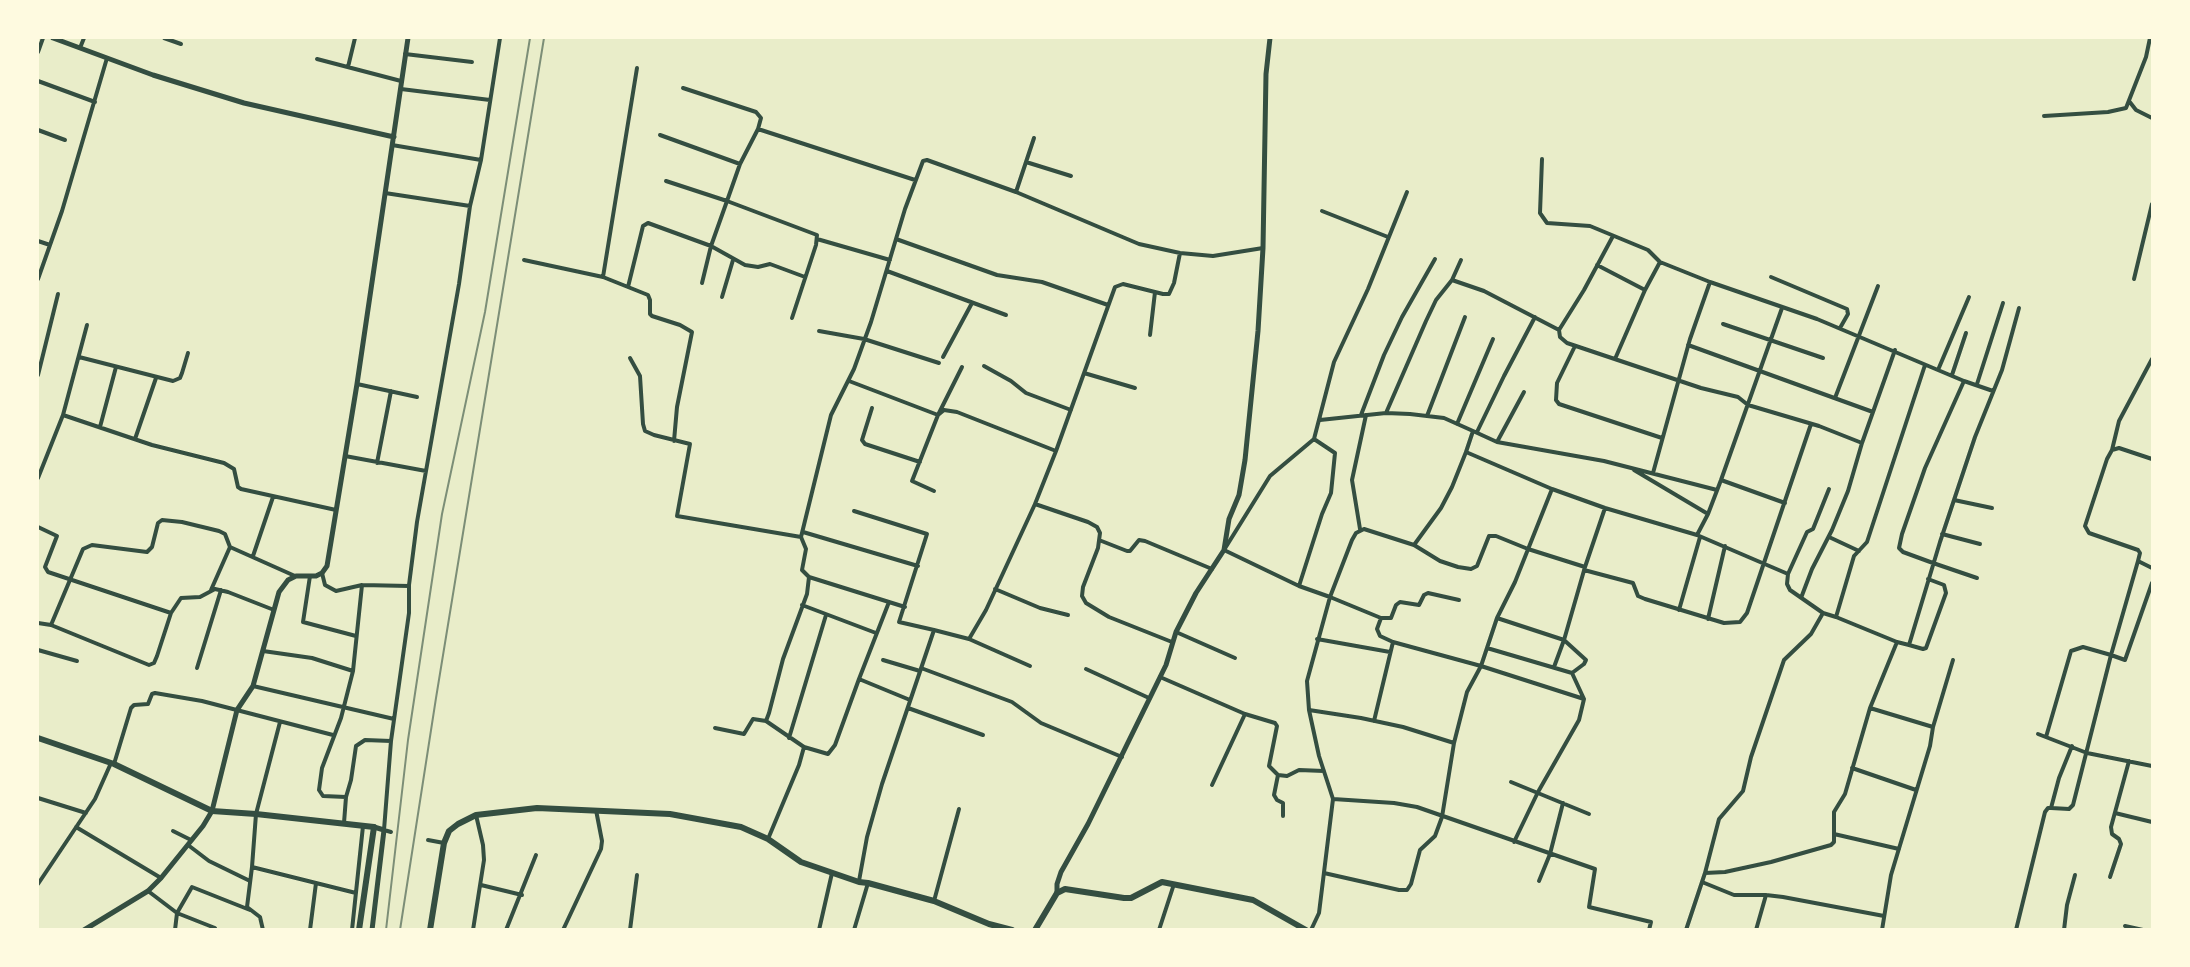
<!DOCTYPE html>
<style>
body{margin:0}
#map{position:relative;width:2190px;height:967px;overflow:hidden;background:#e9edc9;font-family:"Source Sans 3",sans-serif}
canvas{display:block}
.frame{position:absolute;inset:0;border:39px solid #fefae0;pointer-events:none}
</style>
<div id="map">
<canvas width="2190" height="967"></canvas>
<div class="frame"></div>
</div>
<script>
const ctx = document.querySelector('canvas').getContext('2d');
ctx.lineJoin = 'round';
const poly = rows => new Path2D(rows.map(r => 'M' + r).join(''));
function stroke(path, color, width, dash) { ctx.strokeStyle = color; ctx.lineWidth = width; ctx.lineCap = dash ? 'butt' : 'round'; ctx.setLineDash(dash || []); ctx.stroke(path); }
const minor = poly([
 [164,38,181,44],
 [80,48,84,38],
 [38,52,43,38],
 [405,54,472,62],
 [317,59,401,81],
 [348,67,355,38],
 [38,81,95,102],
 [683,88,756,112,761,118,758,129],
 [401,89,490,100],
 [2129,101,2136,110,2152,118],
 [2044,116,2108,112,2126,108,2146,57,2150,38],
 [38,130,65,140],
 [660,135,740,164],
 [392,145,481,160],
 [1542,159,1540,213,1547,223,1590,226,1648,250,1660,262,1710,282,1817,319,1964,381,1993,391],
 [1026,162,1071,176],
 [666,181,727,201,817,235,816,245,792,318],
 [1016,192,1034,138],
 [385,193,470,206],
 [1322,211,1388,237],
 [817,239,890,260],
 [896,239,997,275,1042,282,1108,305],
 [38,241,50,245],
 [524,260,603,277,628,287,643,226,648,223,711,246,745,265,758,267,770,264,805,277],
 [1597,265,1645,290],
 [887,271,1006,315],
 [603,277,637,68],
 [1771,277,1847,309,1848,314,1840,328],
 [38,279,62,211,107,58],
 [2134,279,2152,204],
 [1452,280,1461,260],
 [702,283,711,246,727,201,740,164,758,129,915,180],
 [628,287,648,295,650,300,650,314,652,316,680,325,692,332,677,407,674,441],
 [722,297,733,260],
 [1723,324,1823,358],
 [1559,330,1584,290,1613,236],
 [819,331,864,339,939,363],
 [1150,335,1155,292],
 [1688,345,1873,412],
 [1575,346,1557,383,1556,400,1559,404,1662,438],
 [79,357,173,381,180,378,182,373,188,353],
 [943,357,972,303],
 [630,358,640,376,643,424,645,431,654,435,690,444,677,516,801,537],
 [1615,359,1645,290,1660,262],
 [984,366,1011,381,1026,393,1071,410],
 [1938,370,1969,297],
 [1084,373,1135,388],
 [38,375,58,294],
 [1952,375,1966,333],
 [849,381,938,415,962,367],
 [1964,381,1925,468,1902,534,1899,548,1903,552,1933,563,1977,578],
 [357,384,417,397],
 [1977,384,2003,303],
 [1835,398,1878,286],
 [872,408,862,440,865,444,920,462],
 [1386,413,1426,321,1436,300,1452,280,1484,291,1559,330,1560,337,1567,343,1701,388,1738,397,1748,405,1819,426,1862,443,1848,491,1832,530,1812,569,1801,598],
 [63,415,152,445,224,463,234,469,238,487,241,489,336,510],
 [1361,415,1384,355,1402,317,1435,259],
 [1427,416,1465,317],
 [1320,420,1386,413,1410,414,1444,418,1473,431,1466,452,1552,489,1605,508,1697,535,1788,574,1787,584,1790,590,1823,613,1836,617,1854,556,1867,542,1925,365],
 [1457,424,1493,339],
 [100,427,116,367],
 [1473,431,1497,442,1604,461,1717,490],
 [1477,432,1504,376,1535,317],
 [135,439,156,378],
 [1497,442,1524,392],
 [1862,443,1895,350],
 [2112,450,2119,421,2152,359],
 [345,456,426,471],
 [2152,459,2119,448,2112,450,2107,459,2085,526,2089,533,2138,550,2140,553,2138,561,2152,568],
 [377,463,391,391],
 [1634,470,1708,514],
 [1653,473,1690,339,1710,282],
 [38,478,63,415,87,325],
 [1721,480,1785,503],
 [934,491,912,481,938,415,944,410,957,412,1056,451],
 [1954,500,1992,508],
 [1035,504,1088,522,1097,527,1100,533,1098,548,1083,587,1082,596,1086,603,1109,617,1172,642],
 [854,511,927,534,899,622,934,630],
 [38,527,57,536,45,567,48,572,171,613,157,656,154,663,149,665,51,625,38,623],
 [1360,529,1352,480,1366,415],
 [803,532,918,566],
 [1942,534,1980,544],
 [1697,535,1708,514,1721,480,1782,308],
 [1829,537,1859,551],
 [1099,540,1127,551,1130,551,1139,540,1145,541,1212,569],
 [1414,545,1441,508,1452,487,1466,452],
 [253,556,273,497],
 [1584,570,1633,583,1638,596,1645,599,1724,623,1740,622,1747,613,1811,424],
 [322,573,325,585,336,591,362,585,409,586],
 [1788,574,1807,532,1813,529,1829,489],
 [310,576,303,622,356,636],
 [809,577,905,607],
 [1299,586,1224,550,1270,476,1314,439,1334,362,1368,289,1407,192],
 [995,589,1040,608,1068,615],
 [211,590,230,547],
 [802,605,876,633],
 [1679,610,1700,537],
 [171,613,181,598,200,597,215,589,228,592,274,610],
 [1836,617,1897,642],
 [1381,618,1391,618,1396,605,1400,602,1419,605,1424,595,1428,593,1459,600],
 [1497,618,1564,640,1586,660,1584,664,1572,673],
 [1708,619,1725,546],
 [51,625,83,549,92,545,147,552,152,547,158,523,162,520,182,522,219,531,225,534,230,547,295,576],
 [1176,632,1235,658],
 [969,639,1030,666],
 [1317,639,1390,652],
 [1909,645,1923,649,1926,648,1946,593,1944,585,1928,579],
 [1487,648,1572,673,1584,699,1579,720,1538,792,1514,842],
 [38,650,77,661],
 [263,651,312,658,353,671],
 [883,660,920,671],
 [1554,667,1564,640,1585,567,1605,508],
 [197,668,221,590],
 [921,668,1012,702,1041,723,1122,757],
 [1086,669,1149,698],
 [1160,677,1245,714,1212,785],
 [859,679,889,602],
 [253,686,394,719],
 [1584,699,1481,666,1393,642,1380,636,1377,629,1381,618,1330,597,1352,540,1356,533,1364,529,1414,545,1440,561,1458,567,1471,569,1477,566,1489,536,1496,536,1528,549,1585,567],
 [908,708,983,735],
 [1870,708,1933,727,1930,746,1891,875,1882,930],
 [1309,710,1361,718,1403,727,1454,743,1467,692,1481,666,1497,618,1515,582,1552,489],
 [1245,714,1275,723,1277,726,1269,766,1278,775,1287,776,1299,770,1324,771],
 [766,721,804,747,828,754,835,745,859,679,910,700],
 [1374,721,1393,642],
 [280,722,256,814,252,867,356,893],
 [1933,727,1953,660],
 [715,728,744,734,753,719,766,721,769,713,783,659,807,594,809,577,802,570,806,549,801,537,831,415,854,369,871,322,905,209,923,161,927,160,1016,192,1139,244,1180,253,1213,256,1263,248],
 [2038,734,2087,753,2152,766],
 [2046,737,2071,651,2083,647,2111,655,2138,561],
 [789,738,826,615],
 [114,764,131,708,134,705,148,704,152,694,155,693,202,701,333,735],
 [1852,768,1916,790],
 [1278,775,1274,795,1277,800,1283,803,1283,816],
 [1511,782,1589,814],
 [346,797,323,796,319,790,322,768,341,718,353,671,362,585],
 [38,798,86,813],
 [1333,799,1394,803,1417,807,1595,869,1589,907,1651,922,1649,930],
 [2051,808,2069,809,2073,805,2111,655,2125,660,2152,583],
 [2115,813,2152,822],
 [344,823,346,797,351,780,356,746,365,740,391,741],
 [76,827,161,878],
 [173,831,191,840],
 [391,832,384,830,391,741,409,613,409,585,417,522,459,284,470,206,481,160,500,38],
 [1834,834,1899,849],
 [768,839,799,765,804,747],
 [428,840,444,843],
 [188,845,209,861,250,881],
 [252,867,247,907,260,917,263,930],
 [1324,873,1399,890,1407,890,1411,884,1420,850,1435,836,1442,817,1454,743],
 [1705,873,1719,819,1743,791,1751,757,1784,660,1811,634,1823,613],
 [2110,877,2121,844,2119,839,2112,834,2111,827,2129,761],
 [859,881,867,837,882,784,934,630,969,639,986,610,1035,504,1056,451,1115,287,1123,284,1163,294,1169,294,1174,283,1180,253],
 [1539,881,1550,854,1563,803],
 [1702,882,1734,895,1766,895,1783,897,1884,916],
 [38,884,95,799,111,763],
 [481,885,522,895],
 [148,891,177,913,175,930],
 [934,901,959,809],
 [2125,926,2143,930],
 [215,928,177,913,192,887,250,910],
 [310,930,316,883],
 [352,930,363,826],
 [473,930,484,860,483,845,476,815],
 [506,930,536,855],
 [563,930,601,849,602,841,596,810],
 [630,930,637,875],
 [819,930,832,873],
 [854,930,868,883],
 [1159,930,1174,884],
 [1311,930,1319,913,1333,799,1319,756,1309,710,1307,681,1330,597,1299,586,1322,514,1331,493,1335,453,1314,439],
 [1686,930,1705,873,1725,872,1771,862,1831,845,1834,842,1834,812,1845,794,1870,708,1897,642,1909,645,1940,542,1975,437,2002,370,2019,308],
 [1756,930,1766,895],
 [2016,930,2045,812,2048,808,2051,808,2059,778,2072,746],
 [2064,930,2067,905,2075,875]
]);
const tertiary = poly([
 [53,38,153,75,244,103,394,137],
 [1057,893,1057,884,1061,872,1088,824,1166,665,1176,632,1196,593,1224,550,1229,519,1239,495,1245,460,1258,331,1263,248,1266,74,1270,38],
 [84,930,148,891,161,878,203,826,212,811,237,710,253,686,279,592,288,580,296,576,316,576,322,573,327,566,357,384,408,38],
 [372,930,384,830,374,827]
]);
const secondary = poly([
 [38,738,114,764,212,811,256,814,374,827,359,930],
 [430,930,444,843,449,831,458,824,476,815,537,808,670,814,741,827,768,839,801,862,859,882,868,883,934,901,989,924,1012,930],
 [1035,930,1057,893,1065,889,1124,898,1131,898,1162,882,1253,900,1306,930]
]);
const rail = poly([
 [386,930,408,740,442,514,485,312,530,38],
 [400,930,436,698,544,38]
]);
stroke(minor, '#344e41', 4);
stroke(tertiary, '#344e41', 5);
stroke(secondary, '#344e41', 6);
stroke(rail, '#7c8e77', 2);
</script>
